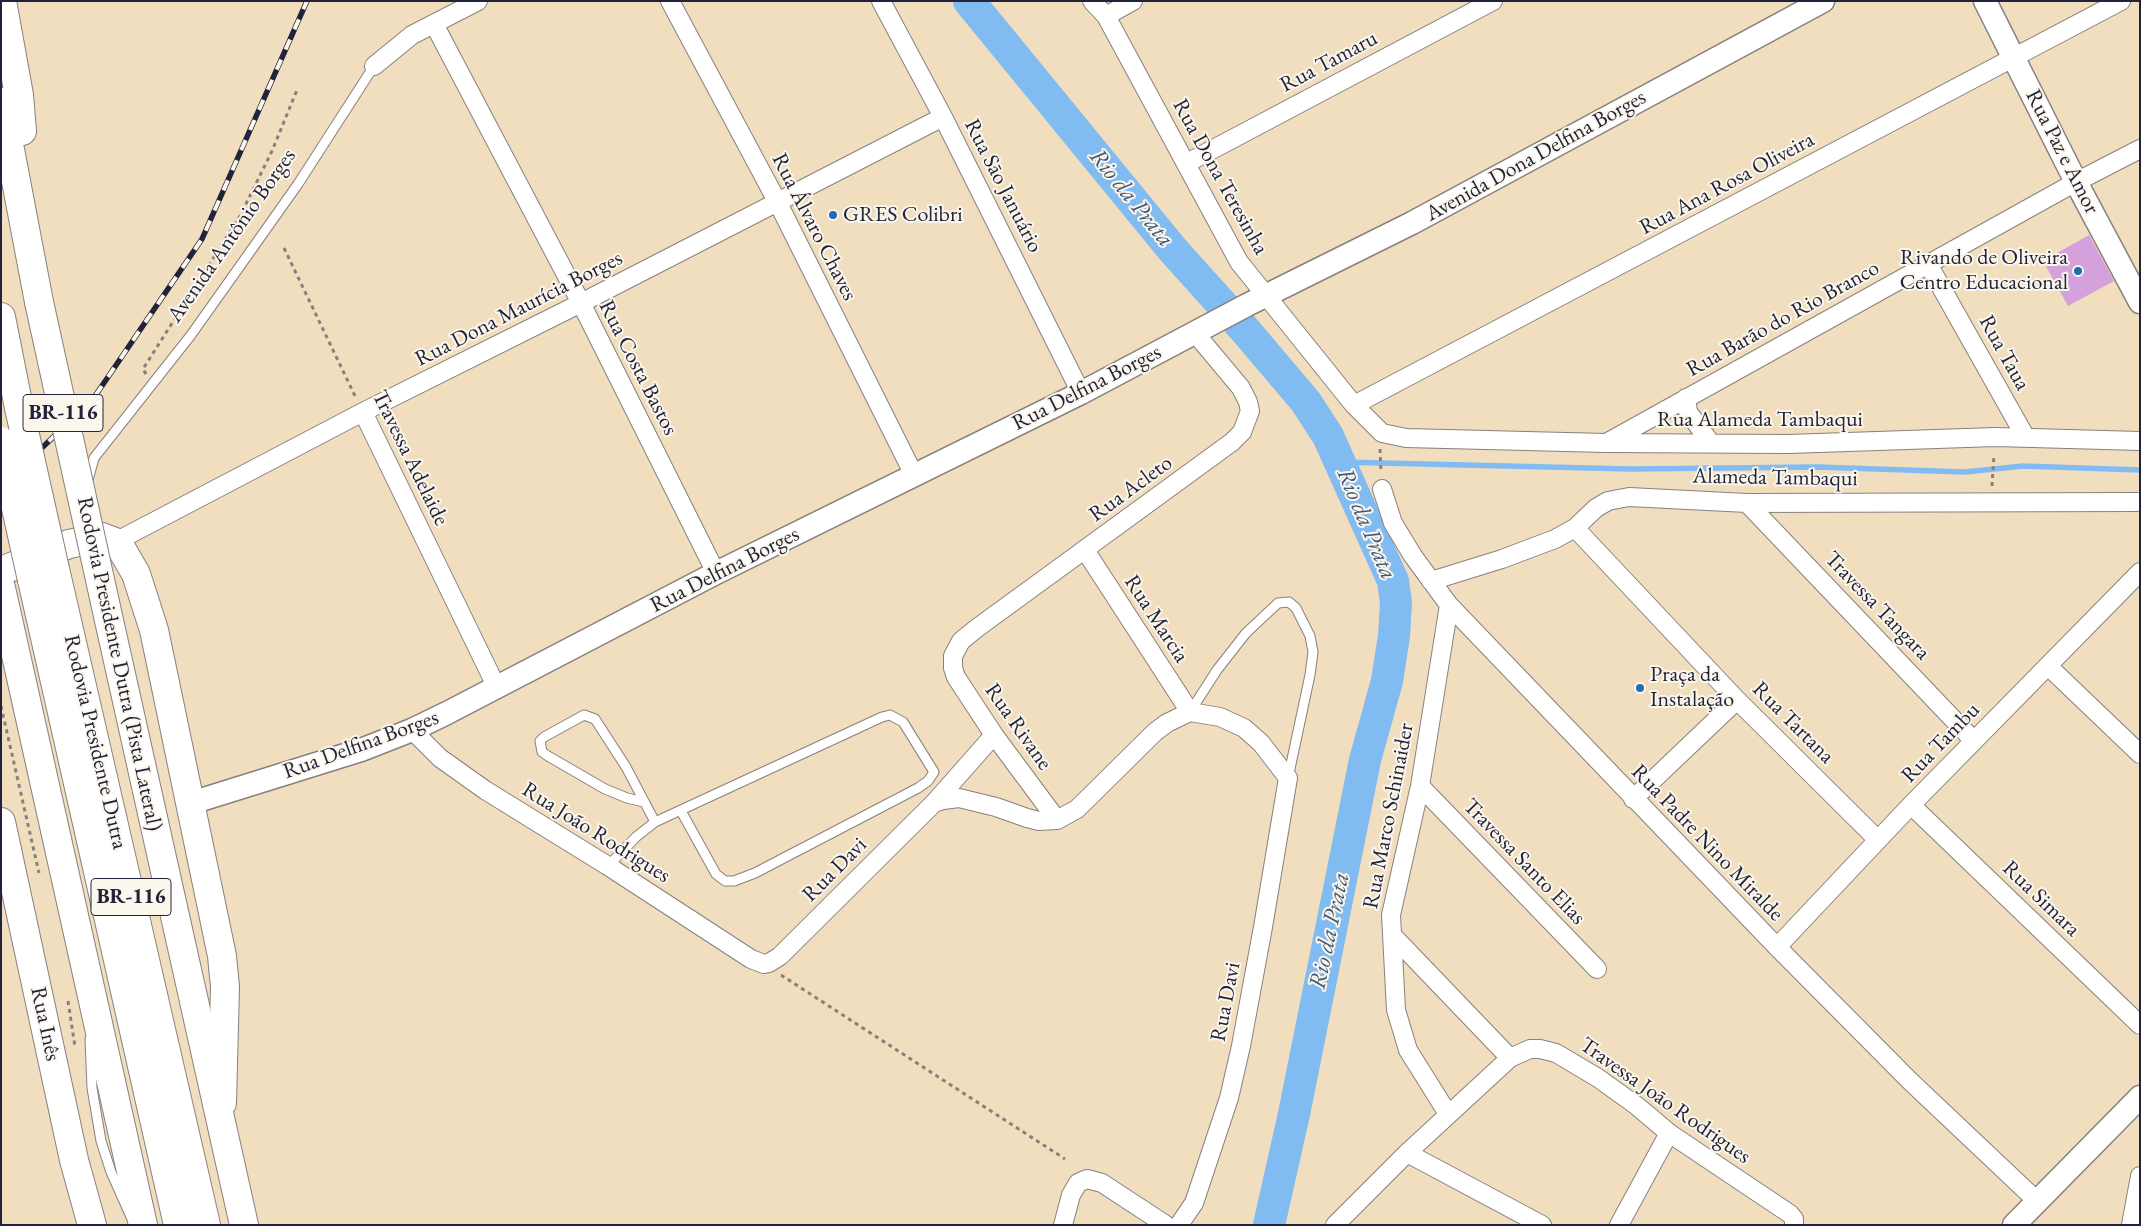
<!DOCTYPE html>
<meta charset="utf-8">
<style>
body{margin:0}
#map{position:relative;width:2141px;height:1226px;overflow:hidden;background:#f0debf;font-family:"EB Garamond",serif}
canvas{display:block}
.frame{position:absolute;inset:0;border:2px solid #22223b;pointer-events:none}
</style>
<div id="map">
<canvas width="2141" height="1226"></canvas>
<div class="frame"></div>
</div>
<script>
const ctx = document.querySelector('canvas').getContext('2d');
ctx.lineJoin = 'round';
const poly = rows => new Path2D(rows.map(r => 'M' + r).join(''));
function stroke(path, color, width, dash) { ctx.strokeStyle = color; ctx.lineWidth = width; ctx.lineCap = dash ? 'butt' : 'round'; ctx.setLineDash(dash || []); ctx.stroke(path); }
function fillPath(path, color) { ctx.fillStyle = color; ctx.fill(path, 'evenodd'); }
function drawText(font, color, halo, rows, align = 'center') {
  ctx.font = font + ' "EB Garamond",serif'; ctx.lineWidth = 4; ctx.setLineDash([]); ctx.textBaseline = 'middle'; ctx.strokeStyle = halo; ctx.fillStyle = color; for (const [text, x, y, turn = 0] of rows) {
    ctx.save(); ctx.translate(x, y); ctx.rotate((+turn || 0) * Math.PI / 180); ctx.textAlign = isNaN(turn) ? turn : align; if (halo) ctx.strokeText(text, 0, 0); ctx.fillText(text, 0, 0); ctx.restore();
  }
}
const stream = poly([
 [1340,462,1631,469,1817,467,1965,472,2023,466,2140,470]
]);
const river = poly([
 [969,1,1173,250,1245,330,1306,402,1328,436,1393,581,1396,603,1394,636,1387,681,1365,760,1294,1114,1269,1225]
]);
const building = poly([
 [2089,235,2114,281,2068,306,2043,261]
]);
const path = poly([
 [284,248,356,398],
 [146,374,143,369,240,216,272,151,297,90],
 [1380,449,1381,473],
 [1992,486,1994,455],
 [1,706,39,873],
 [781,975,1065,1159],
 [68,1001,75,1047]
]);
const service = poly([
 [88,480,94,458,191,335,240,266,298,184,374,66],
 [1190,712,1217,670,1246,633,1278,603,1289,602,1296,608,1310,636,1313,652,1310,675,1288,778],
 [644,802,627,798,605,789,548,756,542,752,540,741,544,737,584,715,595,719,626,767,655,822],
 [608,866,636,837,655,822,882,717,890,715,903,722,934,772,928,781,918,788,755,873,734,881,725,881,716,874,681,811],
 [90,1039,92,1088,101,1141,111,1172,131,1217]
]);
const minor = poly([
 [670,1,778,203,914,475],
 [881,1,943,117,1081,393],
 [1092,1,1106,16,1239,262,1354,405,1382,433,1406,438,1606,443,1788,444,1996,437,2140,441],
 [1106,16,1133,1],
 [434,24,581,303,716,573],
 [374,66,412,35,478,1],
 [1187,163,1493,1],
 [1928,264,2026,438],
 [1686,398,1688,412,1710,442],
 [1354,405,2121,1],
 [363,412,497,688],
 [1608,442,2076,182,2140,149],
 [1382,489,1393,523,1413,556,1449,605,1777,947,1910,1081,2037,1201],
 [1747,503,1974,741],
 [1575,528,1737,700,1878,840],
 [115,542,363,412,581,303,943,117],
 [1085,550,1190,712],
 [1431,581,1502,559,1555,539,1575,528,1596,508,1608,501,1629,497,1747,503,2140,502],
 [2048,666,2140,754],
 [412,730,440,758,485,790,608,866,751,959,764,964,769,963,780,956,934,803,994,735],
 [1420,786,1597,969],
 [1633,799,1737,700],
 [934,803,943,800,959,798,996,807,1027,818,1039,821,1057,820,1077,809,1155,732,1167,723,1190,712,1220,717,1244,728,1261,743,1288,778,1263,927,1241,1046,1229,1098,1194,1203,1179,1225],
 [1911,805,2140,1025],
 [1057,820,994,735,956,677,953,668,953,656,961,641,977,628,1232,442,1242,432,1250,411,1248,402,1241,388,1195,333],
 [1392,935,1510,1058],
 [1777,947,1911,805,2140,572],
 [1448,1114,1408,1050,1396,1010,1391,915,1420,786,1449,605],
 [1407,1153,1542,1225],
 [1063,1225,1071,1195,1078,1183,1087,1179,1102,1183,1166,1225],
 [1335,1225,1407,1153,1510,1058,1530,1049,1540,1049,1556,1053,1598,1078,1637,1106,1669,1133,1790,1214,1794,1219,1794,1225],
 [1619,1225,1669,1133],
 [2131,1225,2140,1176]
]);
const tertiary = poly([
 [1985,1,2076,182,2140,302],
 [191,803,361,750,412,730,447,713,716,573,1081,393,1247,305,1412,223,1823,1],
 [2014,1225,2140,1097]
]);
const primary = poly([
 [1,571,69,544,102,537,115,542,121,548,136,574,154,630,222,956,225,987,222,1103],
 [1,822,74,1160,92,1225]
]);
const trunk = poly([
 [2,1,19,95,22,131],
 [1,102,39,302],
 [1,588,143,1225],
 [108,616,244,1225]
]);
const motorway = poly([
 [1,317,19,408],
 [55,569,206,1225],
 [32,580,178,1225]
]);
const rail = poly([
 [1,487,93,399,202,239,307,1]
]);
const trunkBridge = poly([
 [39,302,108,616]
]);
const motorwayBridge = poly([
 [19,408,55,569],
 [1,441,32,580]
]);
const markers = [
 [833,215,5,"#1f6fb2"],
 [2078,271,5,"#1f6fb2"],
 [1640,688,5,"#1f6fb2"]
];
const shields = [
 [63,413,80],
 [131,897,80]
];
const shieldNames = [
 ["BR-116",63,413],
 ["BR-116",131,897]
];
const streetNames = [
 ["Rua Tamaru",1329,62,-28],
 ["Rua Paz e Amor",2062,152,63],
 ["Avenida Dona Delfina Borges",1536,156,-29],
 ["Rua Dona Teresinha",1220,177,61],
 ["Rua Ana Rosa Oliveira",1727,184,-28],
 ["Rua Sāo Januário",1003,186,63],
 ["Rua Álvaro Chaves",814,227,63],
 ["Avenida Antônio Borges",232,236,-55],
 ["Rua Dona Maurícia Borges",519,309,-27],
 ["Rua Barão do Rio Branco",1783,319,-29],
 ["Rua Taua",2004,353,61],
 ["Rua Costa Bastos",638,368,63],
 ["Rua Delfina Borges",1087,388,-27],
 ["Rua Alameda Tambaqui",1760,420],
 ["Travessa Adelaide",410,458,64],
 ["Alameda Tambaqui",1775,478,1],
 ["Rua Acleto",1131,489,-36],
 ["Rua Delfina Borges",725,570,-27],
 ["Travessa Tangara",1877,606,46],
 ["Rua Marcia",1156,619,57],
 ["Rodovia Presidente Dutra (Pista Lateral)",119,664,78],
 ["Rua Tartana",1793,723,45],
 ["Rua Rivane",1018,727,55],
 ["Rodovia Presidente Dutra",95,742,77],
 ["Rua Tambu",1941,743,-46],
 ["Rua Delfina Borges",361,745,-20],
 ["Rua Marco Schinaider",1389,816,-79],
 ["Rua João Rodrigues",596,833,32],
 ["Rua Padre Nino Miralde",1707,843,46],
 ["Travessa Santo Elias",1524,862,46],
 ["Rua Davi",835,870,-45],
 ["Rua Simara",2041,899,44],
 ["Rua Davi",1226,1002,-79],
 ["Rua Inês",45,1024,78],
 ["Travessa Joāo Rodrigues",1665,1101,35]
];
const poiNames = [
 ["GRES Colibri",843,215],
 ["Rivando de Oliveira",2068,258,"right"],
 ["Centro Educacional",2068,283,"right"],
 ["Praça da",1650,675],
 ["Instalação",1650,700]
];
const waterNames = [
 ["Rio da Prata",1131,198,51],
 ["Rio da Prata",1366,524,67],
 ["Rio da Prata",1330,931,-78]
];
stroke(stream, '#80bbf2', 5.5);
stroke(river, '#80bbf2', 32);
fillPath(building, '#d4a1dc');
stroke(service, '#89807d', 11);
stroke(minor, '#89807d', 20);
stroke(tertiary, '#89807d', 25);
stroke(primary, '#89807d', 30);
stroke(trunk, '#89807d', 30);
stroke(motorway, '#89807d', 30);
stroke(path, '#89807d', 3, [4, 4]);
stroke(service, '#fff', 9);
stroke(minor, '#fff', 18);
stroke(tertiary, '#fff', 22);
stroke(primary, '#fff', 28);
stroke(trunk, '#fff', 28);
stroke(motorway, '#fff', 28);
stroke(rail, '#22223b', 5.5);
stroke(rail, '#fbf7ec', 4, [11]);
stroke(trunkBridge, '#89807d', 30, []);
stroke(motorwayBridge, '#89807d', 30, []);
stroke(trunkBridge, '#fff', 28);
stroke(motorwayBridge, '#fff', 28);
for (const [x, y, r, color] of markers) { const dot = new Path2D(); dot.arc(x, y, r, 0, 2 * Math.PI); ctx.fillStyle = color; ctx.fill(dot); stroke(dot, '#fbf7ec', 2); }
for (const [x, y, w] of shields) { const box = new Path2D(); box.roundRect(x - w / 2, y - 18.5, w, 37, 4); ctx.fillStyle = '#fbf7ec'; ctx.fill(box); stroke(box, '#22223b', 1); }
drawText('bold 21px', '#22223b', null, shieldNames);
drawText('22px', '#22223b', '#fbf7ec', streetNames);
drawText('22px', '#22223b', '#fbf7ec', poiNames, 'left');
drawText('italic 24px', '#43587b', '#fbf7ec', waterNames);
</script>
